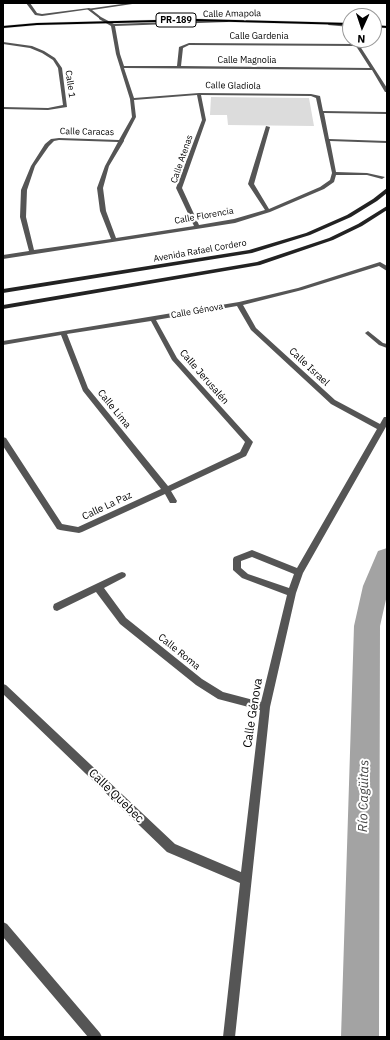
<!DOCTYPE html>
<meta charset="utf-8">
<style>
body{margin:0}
#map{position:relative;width:390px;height:1040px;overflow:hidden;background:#fff;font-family:"IBM Plex Sans",sans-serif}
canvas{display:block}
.frame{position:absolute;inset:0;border:4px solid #000;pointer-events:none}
.north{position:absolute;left:342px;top:8px;width:40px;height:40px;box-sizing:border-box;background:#fff;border:1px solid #999;border-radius:50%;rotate:183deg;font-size:11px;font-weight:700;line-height:16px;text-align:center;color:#000}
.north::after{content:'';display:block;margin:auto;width:14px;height:18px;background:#000;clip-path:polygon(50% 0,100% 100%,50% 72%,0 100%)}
</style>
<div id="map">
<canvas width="390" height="1040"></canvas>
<div class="frame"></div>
<div class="north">N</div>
</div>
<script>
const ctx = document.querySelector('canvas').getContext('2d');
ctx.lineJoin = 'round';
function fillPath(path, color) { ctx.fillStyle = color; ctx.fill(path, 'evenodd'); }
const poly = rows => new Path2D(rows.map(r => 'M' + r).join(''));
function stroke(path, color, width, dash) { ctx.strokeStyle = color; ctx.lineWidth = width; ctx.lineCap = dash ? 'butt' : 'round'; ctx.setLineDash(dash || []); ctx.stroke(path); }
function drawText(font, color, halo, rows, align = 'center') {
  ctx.font = font + ' "IBM Plex Sans",sans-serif'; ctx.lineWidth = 4; ctx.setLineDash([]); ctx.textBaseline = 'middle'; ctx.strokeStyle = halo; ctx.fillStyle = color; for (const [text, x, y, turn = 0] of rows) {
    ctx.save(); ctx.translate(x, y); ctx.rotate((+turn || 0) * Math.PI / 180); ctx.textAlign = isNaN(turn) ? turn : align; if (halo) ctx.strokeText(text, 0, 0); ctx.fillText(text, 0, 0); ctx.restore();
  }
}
const green = poly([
 [211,97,309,98,314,126,228,125,227,115,210,115]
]);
const river = poly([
 [387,548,387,595,380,626,379,1037,341,1037,354,626,363,586,378,551,387,548]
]);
const minor = poly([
 [26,3,30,3,37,13,42,14,89,8,91,9,42,16,35,15,26,3],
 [99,17,101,17,114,24,227,20,229,21,227,22,115,26,120,54,124,66,177,66,179,47,189,43,355,44,353,41,356,40,387,88,387,92,385,92,372,70,124,68,134,98,199,93,311,94,320,96,323,111,387,112,387,114,324,113,329,139,387,141,387,143,330,141,336,172,367,173,385,177,382,179,367,175,336,175,334,182,324,189,270,212,235,223,3,259,3,255,29,251,20,217,21,190,31,166,45,144,51,139,59,138,119,140,132,117,130,99,116,54,111,26,99,19,99,17],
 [189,45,356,46,370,68,181,66,183,48,189,45],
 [197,95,202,120,176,188,194,226,116,238,106,211,103,188,109,166,124,141,124,140,136,117,134,100,197,95],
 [201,95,311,96,316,98,332,173,330,180,320,187,269,209,254,184,270,127,266,126,248,184,265,210,234,219,199,225,182,188,206,120,201,95],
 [59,140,118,142,105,166,97,188,100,211,111,239,34,250,26,217,27,190,35,166,49,146,54,141,59,140],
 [329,23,350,25,350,27,328,25,329,23],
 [3,42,32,46,44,51,55,58,62,68,67,107,48,110,3,109,3,107,48,108,63,105,58,68,53,60,42,53,30,48,3,44,3,42],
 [380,262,387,266,387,271,379,266,302,290,243,305,256,328,335,400,380,424,384,417,387,417,387,425,303,573,296,593,270,707,235,1037,223,1037,240,883,167,852,3,694,3,684,6,685,175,844,241,872,260,710,218,699,196,685,120,624,96,592,57,611,54,610,53,607,54,604,119,573,122,572,125,573,126,575,125,577,104,588,126,618,202,679,223,692,261,702,287,595,242,578,233,570,233,559,234,557,252,550,297,568,377,429,331,404,251,330,237,306,156,320,177,358,253,442,246,456,171,491,177,501,176,503,170,503,165,494,82,532,79,533,60,530,57,529,3,446,3,437,6,438,62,524,78,527,161,489,83,391,61,335,3,345,3,341,239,302,298,288,380,262],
 [151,321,172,360,245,442,240,452,168,486,88,388,67,334,151,321],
 [252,557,294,574,289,588,248,574,241,568,241,561,252,557],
 [368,331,383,343,387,344,387,348,379,345,366,334,365,333,368,331],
 [3,922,7,924,100,1033,102,1037,88,1037,3,937,3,922]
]);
const tertiary = poly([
 [129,3,139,3,92,10,101,17,100,19,87,9,129,3]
]);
const secondary = poly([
 [387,188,387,193,377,201,351,217,310,235,252,253,3,293,3,289,249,250,306,233,347,215,373,199,387,188],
 [387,206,387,210,362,226,333,240,260,265,3,309,3,305,257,262,329,238,358,224,387,206]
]);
const primary = poly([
 [197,19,350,23,350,25,197,21,37,25,3,28,3,26,37,23,197,19],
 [374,25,387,26,387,28,374,27,374,25]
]);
const farStreetnames = [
 ["Calle Amapola",232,14,-1],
 ["Calle Gardenia",259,36],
 ["Calle Magnolia",247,60],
 ["Calle 1",70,84,82],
 ["Calle Gladiola",233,86,1],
 ["Calle Caracas",87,132,1],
 ["Calle Atenas",182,159,-71],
 ["Calle Florencia",204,216,-10],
 ["Avenida Rafael Cordero",200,251,-10],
 ["Calle Génova",197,311,-10]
];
const shields = [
 [176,20,40]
];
const shieldNames = [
 ["PR-189",176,20]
];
const streetNames = [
 ["Calle Israel",309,367,43],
 ["Calle Jerusalén",204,377,49],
 ["Calle Lima",114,409,51],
 ["Calle La Paz",107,506,-25],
 ["Calle Roma",179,652,39]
];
const nearStreetnames = [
 ["Calle Génova",253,713,-81],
 ["Calle Quebec",116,796,44]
];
const nearWaternames = [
 ["Río Cagüitas",364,796,-89]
];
fillPath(green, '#dcdcdc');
fillPath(river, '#a3a3a3');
stroke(primary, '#dbdbdb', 1);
fillPath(minor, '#555');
fillPath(tertiary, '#555');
fillPath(secondary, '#222');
fillPath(primary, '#000');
drawText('9px', '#000', '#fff', farStreetnames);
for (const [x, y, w] of shields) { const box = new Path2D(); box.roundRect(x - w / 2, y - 7, w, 14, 3); ctx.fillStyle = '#fff'; ctx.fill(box); stroke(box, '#000', 1); }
drawText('bold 9px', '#000', null, shieldNames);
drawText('10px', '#000', '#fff', streetNames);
drawText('12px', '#000', '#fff', nearStreetnames);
drawText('italic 13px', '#444', '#fff', nearWaternames);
</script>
